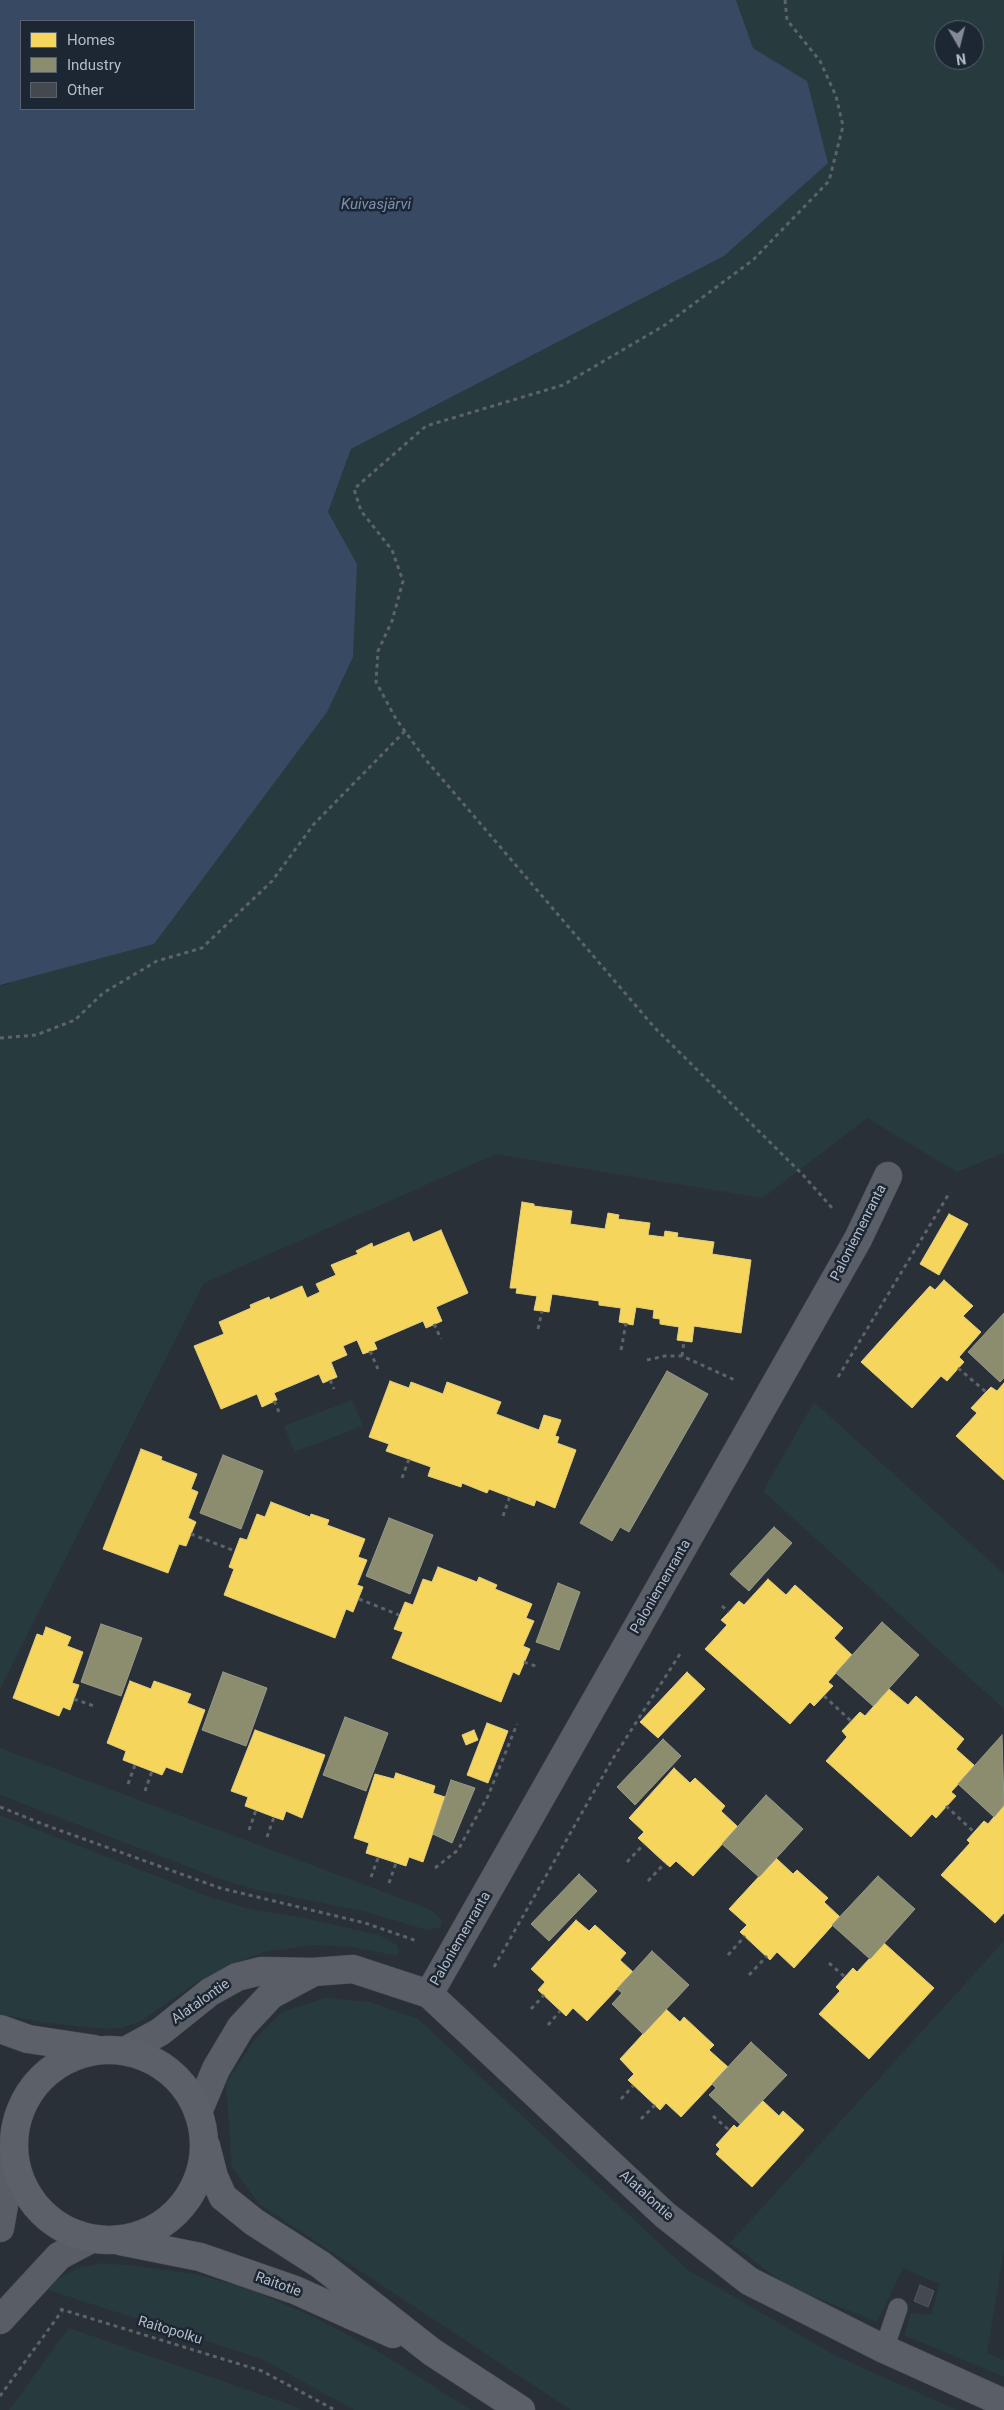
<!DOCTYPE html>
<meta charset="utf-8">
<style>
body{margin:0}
#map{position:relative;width:1004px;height:2410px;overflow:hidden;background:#2a3038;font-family:Roboto,sans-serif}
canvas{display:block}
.legend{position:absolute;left:20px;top:20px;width:175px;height:90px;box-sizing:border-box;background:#1d2633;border:1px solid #59626f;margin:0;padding:6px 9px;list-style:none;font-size:15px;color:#b4bcc9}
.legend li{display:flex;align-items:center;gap:10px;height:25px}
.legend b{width:25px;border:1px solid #59626f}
.north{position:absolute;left:934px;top:20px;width:50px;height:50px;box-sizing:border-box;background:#1d2633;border:1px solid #59626f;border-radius:50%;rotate:172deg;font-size:14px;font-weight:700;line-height:20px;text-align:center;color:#b4bcc9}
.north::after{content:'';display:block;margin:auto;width:18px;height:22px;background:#848b96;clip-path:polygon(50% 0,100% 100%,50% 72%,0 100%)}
</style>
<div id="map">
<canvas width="1004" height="2410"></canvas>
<ul class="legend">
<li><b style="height:14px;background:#f6d55c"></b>Homes</li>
<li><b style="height:14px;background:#8c8c6e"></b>Industry</li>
<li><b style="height:14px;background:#444950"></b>Other</li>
</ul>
<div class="north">N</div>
</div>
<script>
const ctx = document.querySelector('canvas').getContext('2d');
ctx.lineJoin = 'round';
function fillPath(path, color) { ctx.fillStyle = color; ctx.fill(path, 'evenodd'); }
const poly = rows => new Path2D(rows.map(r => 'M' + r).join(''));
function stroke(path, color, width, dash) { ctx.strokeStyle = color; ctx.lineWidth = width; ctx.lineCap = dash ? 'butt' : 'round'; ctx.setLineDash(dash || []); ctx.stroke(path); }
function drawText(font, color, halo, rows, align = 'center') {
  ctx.font = font + ' Roboto,sans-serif'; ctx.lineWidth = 5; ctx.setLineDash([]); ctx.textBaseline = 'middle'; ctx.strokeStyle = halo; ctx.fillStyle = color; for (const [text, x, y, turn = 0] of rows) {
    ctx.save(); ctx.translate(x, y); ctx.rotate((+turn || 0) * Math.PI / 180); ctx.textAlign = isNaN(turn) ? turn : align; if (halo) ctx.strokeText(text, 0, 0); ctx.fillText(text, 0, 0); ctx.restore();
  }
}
const green = poly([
 [736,0,1004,0,1004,1153,957,1172,867,1118,763,1198,496,1154,204,1283,0,1689,0,985,8,985,357,564,328,512,351,449,724,256,807,81,753,48],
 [944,30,974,30,974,60,944,60],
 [352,1400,363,1426,294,1452,284,1426],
 [814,1402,1004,1574,1004,1709,763,1491],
 [0,1748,429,1909,441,1919,442,1924,438,1928,427,1930,367,1912,258,1890,223,1880,0,1795],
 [0,1815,212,1898,254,1910,299,1917,379,1935,397,1945,399,1950,397,1955,392,1955,353,1947,311,1945,264,1952,226,1966,191,1986,140,2022,121,2028,106,2029,47,2023,0,2014],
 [1004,1941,1004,2249,987,2353,1004,2360,1004,2377,904,2335,911,2313,931,2315,940,2284,903,2268,877,2322,788,2286,730,2243],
 [325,1998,370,2002,418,2019,688,2270,834,2355,957,2410,571,2410,259,2204,232,2167,226,2083,256,2038,282,2012],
 [102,2263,137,2266,196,2274,250,2289,316,2318,381,2353,471,2410,354,2410,262,2359,48,2290,59,2278,78,2268],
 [69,2328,291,2405,300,2410,9,2410]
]);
const water = poly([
 [0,0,736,0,753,48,807,81,828,163,724,256,351,449,328,512,357,564,353,657,327,712,154,944,0,985],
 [21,21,194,21,194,109,21,109]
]);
const homes = poly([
 [522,1202,534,1204,534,1206,572,1211,570,1224,605,1229,608,1213,619,1215,618,1219,650,1223,648,1235,664,1237,665,1231,678,1233,677,1237,714,1242,712,1254,751,1260,741,1333,694,1326,692,1342,677,1340,679,1327,660,1324,660,1319,653,1318,654,1310,636,1307,633,1325,619,1322,621,1308,599,1305,599,1301,552,1294,549,1312,534,1310,537,1296,516,1293,517,1288,510,1288,522,1202],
 [949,1214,968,1224,939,1275,920,1264,949,1214],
 [441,1230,468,1293,436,1307,442,1321,426,1328,423,1321,374,1342,377,1349,363,1354,357,1340,343,1346,347,1355,331,1362,337,1377,323,1383,319,1374,274,1393,277,1400,262,1407,257,1394,221,1409,194,1346,224,1334,219,1322,251,1308,250,1305,269,1297,270,1300,302,1286,307,1298,320,1292,316,1284,336,1275,331,1265,358,1254,356,1251,372,1243,373,1247,409,1232,413,1242,441,1230],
 [944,1280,973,1306,963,1316,981,1332,959,1357,964,1362,947,1381,941,1376,912,1408,861,1362,930,1286,935,1290,944,1280],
 [390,1381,409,1388,411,1382,443,1394,447,1382,501,1402,496,1414,539,1430,544,1415,561,1420,555,1436,559,1437,557,1443,576,1450,555,1508,536,1500,534,1506,489,1489,487,1493,462,1483,461,1487,428,1476,431,1467,386,1451,389,1444,369,1437,390,1381],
 [1004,1383,1004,1480,956,1436,977,1413,971,1408,986,1392,991,1387,997,1391,1004,1383],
 [141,1449,162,1457,161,1460,197,1474,191,1489,198,1492,188,1518,196,1522,186,1546,179,1544,168,1573,103,1549,141,1449],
 [271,1502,310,1517,311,1514,329,1520,327,1525,365,1539,358,1557,367,1560,357,1585,363,1587,353,1612,346,1609,335,1638,224,1595,234,1569,229,1567,240,1538,247,1540,257,1514,265,1517,271,1502],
 [438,1567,477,1582,479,1577,497,1585,495,1589,532,1604,526,1618,534,1621,523,1646,530,1649,519,1675,513,1672,501,1702,392,1658,403,1632,394,1629,405,1602,413,1605,423,1579,432,1582,438,1567],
 [768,1579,786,1595,795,1585,843,1628,834,1638,852,1655,828,1682,833,1686,814,1706,810,1702,790,1724,705,1649,727,1625,721,1620,729,1612,739,1601,744,1605,768,1579],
 [46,1627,71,1637,67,1646,83,1652,72,1683,79,1685,70,1710,63,1707,59,1716,13,1698,37,1634,43,1636,46,1627],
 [687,1672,705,1689,658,1738,640,1722,687,1672],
 [130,1681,151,1689,154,1681,191,1694,187,1703,205,1710,182,1773,166,1767,162,1775,123,1760,126,1751,107,1743,130,1681],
 [889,1689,908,1705,916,1696,964,1739,956,1749,975,1766,951,1792,956,1796,936,1818,932,1814,911,1837,826,1761,847,1737,842,1731,860,1712,865,1716,889,1689],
 [487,1723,508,1731,488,1783,467,1775,487,1723],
 [255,1730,325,1755,302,1818,286,1811,283,1820,274,1817,245,1806,248,1797,231,1791,255,1730],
 [474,1730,478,1740,466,1745,462,1735,474,1730],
 [674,1768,690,1783,695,1778,725,1806,721,1811,738,1827,693,1876,676,1861,670,1867,665,1863,638,1838,644,1832,629,1818,674,1768],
 [396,1773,435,1786,433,1793,445,1797,423,1862,409,1857,406,1866,366,1853,369,1843,354,1838,375,1774,394,1779,396,1773],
 [1004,1805,1004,1913,995,1923,941,1875,970,1843,967,1840,984,1821,988,1824,1004,1805],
 [776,1858,793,1874,797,1870,828,1898,824,1902,840,1917,794,1968,777,1952,770,1960,740,1932,747,1925,729,1909,776,1858],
 [576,1920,589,1931,595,1925,626,1953,620,1960,633,1972,587,2021,573,2008,566,2016,538,1990,545,1982,531,1969,576,1920],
 [884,1943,934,1988,869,2059,819,2014,840,1991,836,1987,853,1968,857,1972,884,1943],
 [666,2009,680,2022,684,2017,714,2045,709,2050,728,2067,681,2117,666,2103,660,2110,628,2080,634,2074,620,2059,666,2009],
 [762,2100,779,2116,783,2111,804,2130,752,2187,716,2154,720,2149,716,2145,734,2125,737,2128,762,2100]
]);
const industry = poly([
 [1004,1313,1004,1378,1000,1382,968,1352,1004,1313],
 [667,1371,708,1394,629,1532,620,1527,612,1541,580,1523,667,1371],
 [223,1455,263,1471,241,1529,200,1513,223,1455],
 [389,1518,433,1535,410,1594,366,1576,389,1518],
 [774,1527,792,1543,749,1591,730,1574,774,1527],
 [558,1583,580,1592,559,1650,536,1642,558,1583],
 [882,1622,919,1655,873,1706,836,1673,882,1622],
 [101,1624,142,1638,121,1696,81,1682,101,1624],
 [223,1672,267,1688,246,1746,202,1730,223,1672],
 [345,1717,388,1733,366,1791,323,1775,345,1717],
 [1002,1735,1004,1805,994,1817,958,1784,1002,1735],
 [663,1739,681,1756,635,1805,617,1787,663,1739],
 [451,1780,475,1788,452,1843,433,1834,451,1780],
 [766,1795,803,1829,759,1877,722,1844,766,1795],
 [579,1874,597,1891,549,1941,531,1924,579,1874],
 [878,1876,915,1909,870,1959,832,1925,878,1876],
 [652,1951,689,1985,643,2034,612,2004,622,1993,617,1989,652,1951],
 [751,2042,787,2075,740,2124,709,2095,716,2088,712,2084,751,2042]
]);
const building = poly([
 [920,2285,934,2291,928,2307,914,2301,920,2285]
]);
const path = poly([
 [785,0,787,20,820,61,836,96,843,126,829,181,753,260,665,325,563,385,426,426,354,489,361,511,392,550,403,581,392,621,378,651,376,682,396,719,426,760,654,1027,803,1175,832,1208],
 [0,1038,36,1035,75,1020,103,993,157,961,202,948,272,881,314,824,405,731],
 [434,1324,441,1339],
 [538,1329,542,1311],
 [621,1350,626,1323],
 [370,1351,378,1369],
 [682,1356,684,1341],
 [647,1360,665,1356,682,1356,737,1381],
 [958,1368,986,1392],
 [838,1377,950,1192],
 [330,1380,334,1389],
 [274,1401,280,1414],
 [402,1478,409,1459],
 [503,1516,510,1496],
 [191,1534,235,1551],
 [359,1599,399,1615],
 [722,1606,729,1612],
 [524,1662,538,1667],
 [824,1696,851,1721],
 [74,1699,94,1706],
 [128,1784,135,1765],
 [145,1791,152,1771],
 [946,1806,974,1832],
 [0,1807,45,1825,220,1888,365,1923,417,1941],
 [249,1830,256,1810],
 [267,1837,274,1817],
 [627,1862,644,1844],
 [435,1868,458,1850,488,1796,517,1724],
 [371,1877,378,1858],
 [648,1881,665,1863],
 [389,1883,396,1863],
 [728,1955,745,1936],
 [829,1963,845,1977],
 [494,1967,612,1760,680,1654],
 [749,1975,767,1956],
 [531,2009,544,1995],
 [548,2025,560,2011],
 [621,2099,633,2086],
 [713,2116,729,2130],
 [641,2119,655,2105],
 [60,2309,262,2371,335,2410],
 [0,2396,62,2311]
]);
const lane = poly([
 [884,2349,898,2308]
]);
const street = poly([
 [429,1994,858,1239,888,1176],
 [125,2051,160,2032,210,1992,237,1977,261,1971,313,1972,353,1969,429,1994,665,2215,749,2281,884,2349,1004,2403],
 [198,2112,216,2069,241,2027,271,1995,312,1973]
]);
const secondary = poly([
 [0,2228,13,2153],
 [0,2320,59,2256,91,2239]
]);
const primary = poly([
 [0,2029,28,2039,94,2049],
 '14 2145a95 95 0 1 1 190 0a95 95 0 1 1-190 0Z',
 [206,2146,214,2177,223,2197,254,2222,321,2265,432,2352,521,2410],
 [120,2241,200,2257,295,2290,393,2334]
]);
const streetNames = [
 ["Paloniemenranta",859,1233,-63],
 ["Paloniemenranta",661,1587,-60],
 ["Paloniemenranta",461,1939,-60],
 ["Alatalontie",201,2002,-35],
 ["Alatalontie",646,2196,42],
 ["Raitotie",278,2285,20],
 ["Raitopolku",170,2331,17]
];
const waterNames = [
 ["Kuivasjärvi",376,205]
];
fillPath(green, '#273a3e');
fillPath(water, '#384963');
fillPath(homes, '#f6d55c');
stroke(homes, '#e2ce7d', 1);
fillPath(industry, '#8c8c6e');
stroke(industry, '#989a89', 1);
fillPath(building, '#444950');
stroke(building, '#52575f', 1);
stroke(lane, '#484c53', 20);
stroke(street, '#484c53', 29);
stroke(secondary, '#484c53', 29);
stroke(primary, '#484c55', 29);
stroke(path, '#5d636a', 3, [4, 4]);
stroke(lane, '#5a5e66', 19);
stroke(street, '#5a5e66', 28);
stroke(secondary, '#595d64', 28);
stroke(primary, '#5c6168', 28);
drawText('14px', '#b4bcc9', '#1d2633', streetNames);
drawText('italic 15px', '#7c92b1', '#1d2633', waterNames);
</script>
